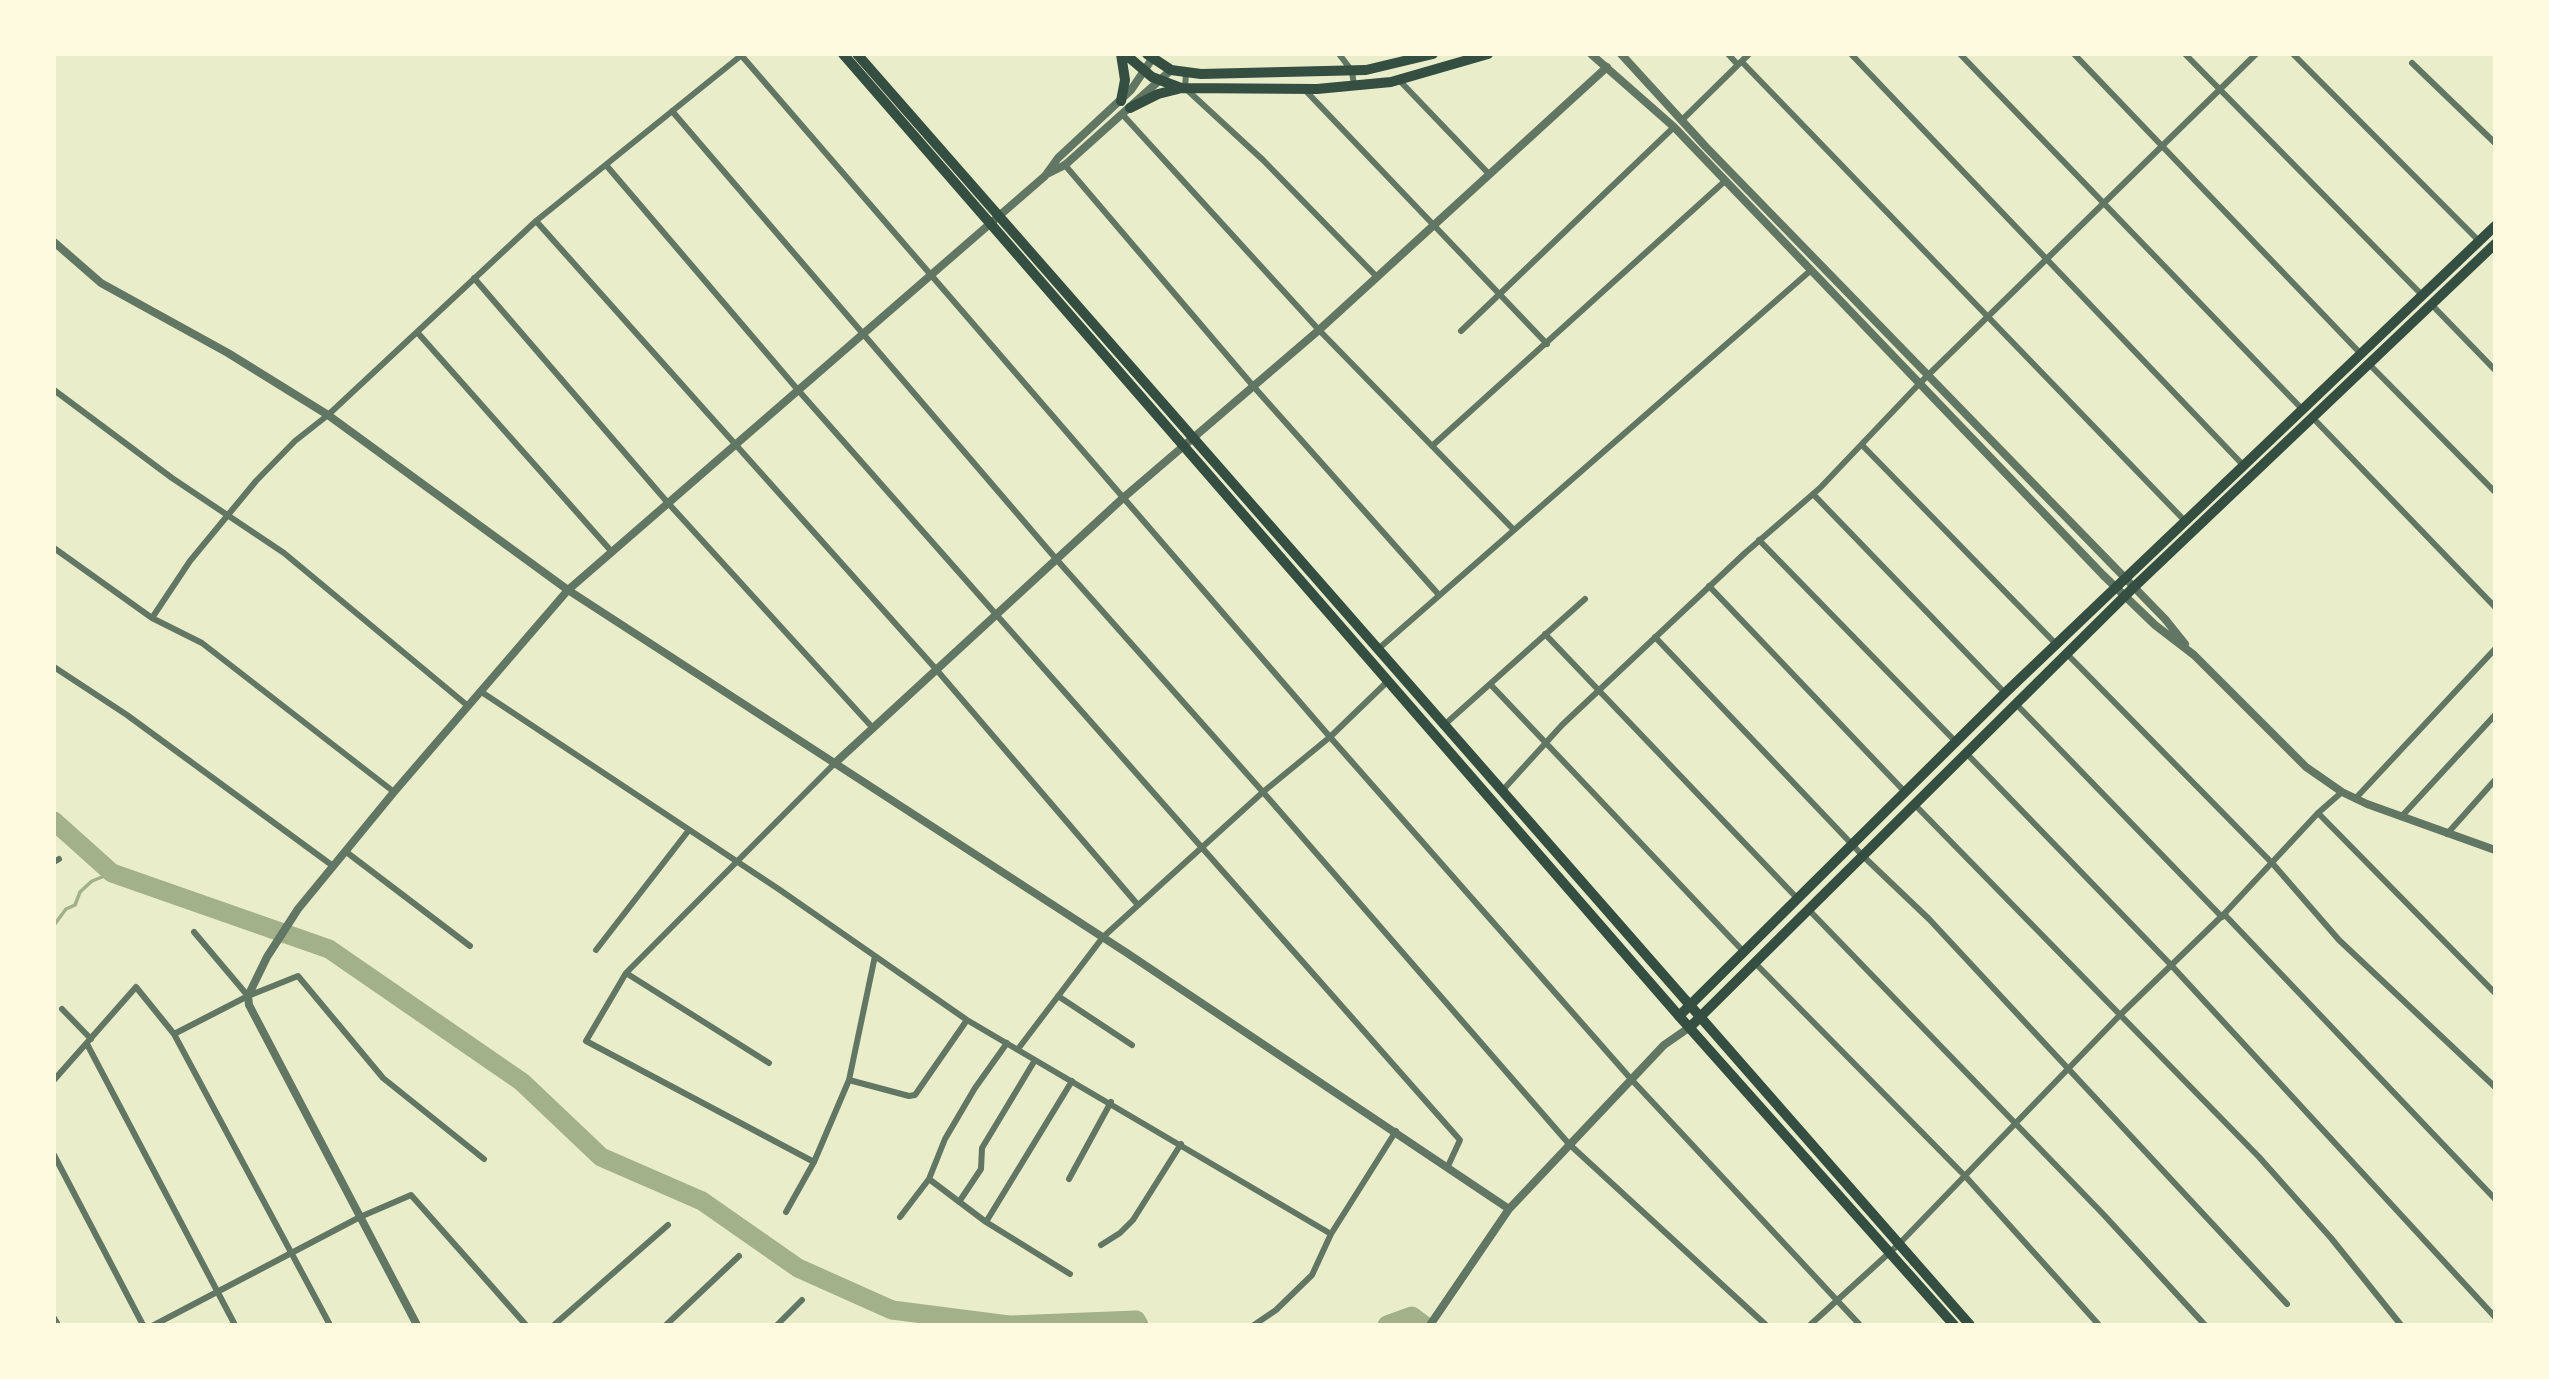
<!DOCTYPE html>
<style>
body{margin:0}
#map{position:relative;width:2549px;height:1379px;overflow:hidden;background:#e9edc9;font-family:Commissioner,sans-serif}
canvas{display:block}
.frame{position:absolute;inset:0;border:56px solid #fefae0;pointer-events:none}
</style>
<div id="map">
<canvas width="2549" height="1379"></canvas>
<div class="frame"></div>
</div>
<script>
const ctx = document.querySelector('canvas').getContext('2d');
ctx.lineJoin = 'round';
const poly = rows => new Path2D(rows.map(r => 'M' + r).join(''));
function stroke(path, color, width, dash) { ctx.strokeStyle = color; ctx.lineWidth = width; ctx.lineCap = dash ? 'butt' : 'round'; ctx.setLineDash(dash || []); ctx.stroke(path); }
const stream = poly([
 [54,925,66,909,75,905,80,892,92,881,112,873]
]);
const river = poly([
 [54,821,112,873,329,949,522,1082,601,1157,702,1201,798,1268,892,1310,1009,1325],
 [1011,1325,1136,1320,1139,1325],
 [1387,1325,1412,1316,1424,1325]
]);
const minor = poly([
 [1339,54,1352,71,1354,86],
 [1728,54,1738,65],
 [1851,54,2244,466],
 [1960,54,2303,410],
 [2074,54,2361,354],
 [2185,54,2422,295],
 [2293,54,2479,241],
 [741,55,1330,737,1631,1079,1860,1325],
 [1742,62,2185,521],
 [2412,63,2495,143],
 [1186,73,1185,88,1263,160,1377,277],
 [1399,80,1489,174],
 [1304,89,1547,344],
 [672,111,1057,560,1263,792,1569,1144,1766,1325],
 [1123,115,1319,330,1514,530],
 [1681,121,1749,54],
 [1064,164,1254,387,1439,595],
 [606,165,798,390,1460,1140,1448,1166],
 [536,221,935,668,1138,905],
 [474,278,668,503,872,727],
 [2431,304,2495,370],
 [1461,331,1674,127],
 [417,332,612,552],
 [2369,364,2495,492],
 [54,390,172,478,284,553,468,706],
 [2313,418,2495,607],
 [1862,445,2056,644],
 [1432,446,1725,181],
 [1813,494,2005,693],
 [1759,540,1957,743],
 [54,548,152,618,202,643,394,792],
 [1709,586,1905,792],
 [152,618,190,561,256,481,295,441,328,415,536,221,743,54],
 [1545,634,1796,897],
 [1655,637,1864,857,1929,919,2287,1304],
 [1377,650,1810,271],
 [2068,655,2273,864,2339,940,2495,1087],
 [54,667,127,715,333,866],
 [1490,684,1743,951],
 [480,691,780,890,967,1020,1331,1234],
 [2017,705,2222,917],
 [1443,726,1585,599],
 [1967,754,2171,965,2495,1317],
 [1502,791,1562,725,1745,553,1820,488,1919,384,2256,54],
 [2355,799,2495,649],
 [1916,806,2259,1157,2331,1238,2401,1325],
 [2318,813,2495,993],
 [2401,817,2495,715],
 [2447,834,2495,780],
 [345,851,470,946],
 [54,862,59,859],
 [1808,909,2104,1215,2205,1325],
 [2224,914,2495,1199],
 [194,932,248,996],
 [596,950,689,830],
 [1755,963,1966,1177,2099,1325],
 [626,973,769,1063],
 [1058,996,1132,1045],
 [62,1009,91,1039],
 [174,1034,248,996,298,976,383,1078,484,1159],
 [87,1044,235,1325],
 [1018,1049,1103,937,1263,792,1330,737,1388,681],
 [54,1080,136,987,174,1034,330,1325],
 [849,1080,909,1096,915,1095,967,1020],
 [54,1155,143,1325],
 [814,1162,586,1041,626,973,835,763],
 [929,1179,986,1222,1070,1274],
 [1069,1179,1111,1102],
 [959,1202,981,1169,982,1148,1035,1060],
 [786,1212,814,1162,849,1080,875,956],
 [900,1217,929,1179,945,1139,975,1088,1007,1043],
 [986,1222,1072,1081],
 [1101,1245,1120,1233,1133,1220,1181,1144],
 [54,1318,58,1325],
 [154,1325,360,1217,411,1195,526,1325],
 [554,1325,668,1225],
 [666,1325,739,1256],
 [777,1325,802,1300],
 [1254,1325,1276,1310,1312,1275,1331,1234,1396,1131],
 [1810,1325,1899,1244,2121,1014,2224,914,2318,813,2342,792]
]);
const tertiary = poly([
 [1591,54,1674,127,2103,575,2155,625,2194,655,2306,767,2342,792,2367,804,2495,850],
 [1621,54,1706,147,2165,619,2185,644],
 [1047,174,1065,165,1171,70],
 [54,242,101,283,228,353,328,415,568,590,1127,953,1509,1209],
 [835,763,1123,498,1319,330,1607,67],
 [417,1325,249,1005,248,996,267,957,298,909,394,792,568,590,1045,176,1058,158,1131,90,1152,59],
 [1430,1325,1509,1209,1664,1045,1690,1027]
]);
const primary = poly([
 [1125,54,1152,77,1181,88,1317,89,1391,82,1488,54],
 [1147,54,1171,70,1201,74,1366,70,1433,54],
 [1121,101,1125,80,1121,54],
 [1130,108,1158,94,1178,89],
 [1679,1016,2005,693,2495,226],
 [1690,1027,2134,587,2495,244]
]);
const trunk = poly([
 [843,54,1679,1016,1954,1325],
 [857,54,1970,1325]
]);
stroke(stream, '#a3b18a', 3.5);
stroke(river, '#a3b18a', 19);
stroke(minor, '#617663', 6);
stroke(tertiary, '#617663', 8);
stroke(primary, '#344e41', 10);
stroke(trunk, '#344e41', 10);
</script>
